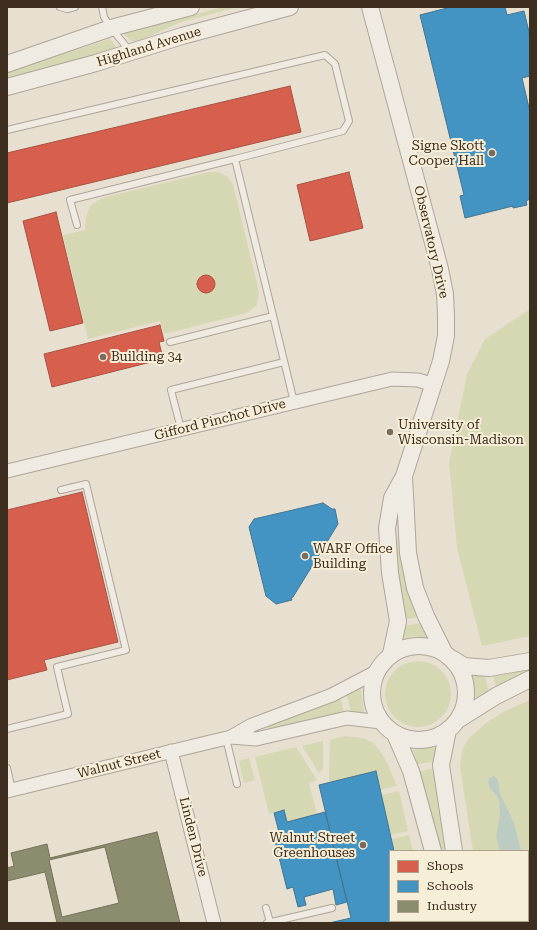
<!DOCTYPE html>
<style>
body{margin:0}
#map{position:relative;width:537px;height:930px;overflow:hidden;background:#e7e0d1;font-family:"Roboto Serif",serif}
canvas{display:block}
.frame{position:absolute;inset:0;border:8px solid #3d2e20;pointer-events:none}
.legend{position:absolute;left:389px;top:850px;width:140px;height:72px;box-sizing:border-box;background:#f7eed8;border:1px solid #ada18e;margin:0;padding:5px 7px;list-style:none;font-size:12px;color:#3d2e20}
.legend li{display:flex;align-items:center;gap:8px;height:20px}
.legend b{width:20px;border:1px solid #ada18e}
</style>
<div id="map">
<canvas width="537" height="930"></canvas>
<div class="frame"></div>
<ul class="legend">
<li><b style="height:11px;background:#d6604d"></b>Shops</li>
<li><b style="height:11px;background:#4393c3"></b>Schools</li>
<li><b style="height:11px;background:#8c8c6e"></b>Industry</li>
</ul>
</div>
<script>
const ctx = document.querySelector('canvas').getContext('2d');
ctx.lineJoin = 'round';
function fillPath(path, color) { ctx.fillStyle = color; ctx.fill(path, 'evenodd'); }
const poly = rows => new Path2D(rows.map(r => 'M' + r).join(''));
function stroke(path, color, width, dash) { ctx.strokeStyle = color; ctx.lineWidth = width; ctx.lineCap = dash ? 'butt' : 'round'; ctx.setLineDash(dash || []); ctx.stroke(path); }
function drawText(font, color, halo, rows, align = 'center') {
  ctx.font = font + ' "Roboto Serif",serif'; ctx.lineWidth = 4; ctx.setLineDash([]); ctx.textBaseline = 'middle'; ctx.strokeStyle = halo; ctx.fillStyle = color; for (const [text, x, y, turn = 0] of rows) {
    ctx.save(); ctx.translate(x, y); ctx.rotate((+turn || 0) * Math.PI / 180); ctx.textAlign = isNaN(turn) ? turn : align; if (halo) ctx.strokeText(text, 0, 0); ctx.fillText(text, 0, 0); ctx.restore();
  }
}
const green = poly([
 [223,7,238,7,181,22,135,43,124,35,125,33],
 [110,39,118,49,7,79,7,72],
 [209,172,218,172,227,176,233,184,259,292,257,305,247,313,164,334,160,321,88,339,63,235,85,230,86,217,90,206,102,198],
 [530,309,530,636,482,646,457,548,449,463,467,374,485,339],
 [394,531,396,531,406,581,418,617,414,618,405,619,398,585],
 [420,623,428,638,412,636,403,639,405,626],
 '385 694a33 33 0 1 1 66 0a33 33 0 1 1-66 0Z',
 [524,669,526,673,496,688,493,675],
 [471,675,485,676,489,692,476,701,474,684],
 [361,688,364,713,351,712,347,696],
 [341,699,344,712,268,729,267,727],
 [530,700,530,923,486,923,485,921,528,921,528,851,473,851,460,766,462,751,468,739,486,723,505,711],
 [345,736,363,738,374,743,386,760,397,786,380,790,329,783,330,740],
 [323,741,323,769,319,773,302,746],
 [296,747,317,780,309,783,317,814,287,822,284,810,269,814,255,757],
 [436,747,434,761,415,765,410,750],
 [249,758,255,780,244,783,239,761],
 [429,769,434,769,447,851,439,851,419,772],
 [399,791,408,831,390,835,381,795],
 [409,835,413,851,394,851,392,839]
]);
const water = poly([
 [494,776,498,780,500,794,514,823,521,851,500,851,496,837,500,816,499,799,490,788,488,782,489,778]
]);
const shops = poly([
 [290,86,301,132,7,203,7,153,290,86],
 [349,172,363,228,310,241,297,185,349,172],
 [56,212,83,323,50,331,23,221,56,212],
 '197 284a9 9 0 1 1 18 0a9 9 0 1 1-18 0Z',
 [160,325,164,341,159,342,163,359,52,387,44,354,160,325],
 [82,492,118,642,44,660,47,670,7,680,7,510,82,492]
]);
const schools = poly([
 [451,7,505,7,507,15,524,11,530,36,530,76,522,78,530,112,530,199,526,201,527,205,513,208,513,206,465,218,460,196,464,195,420,15,451,7],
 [323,503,332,509,335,509,338,524,293,597,291,598,292,600,276,604,266,596,249,527,254,519,323,503],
 [376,771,394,851,390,851,390,921,411,921,411,923,329,923,351,918,319,785,376,771],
 [284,810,287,822,325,812,347,902,336,905,333,889,304,897,306,905,298,907,293,887,287,889,275,841,281,840,274,813,284,810]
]);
const industry = poly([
 [157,832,180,923,7,923,7,868,14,866,11,853,47,844,50,858,157,832],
 [105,847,119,903,62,917,49,860,105,847],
 [45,872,57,923,7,923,7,881,45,872]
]);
const service = poly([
 [60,7,67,9,75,7],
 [102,7,104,17,111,28,130,51],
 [7,130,325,55,335,64,349,121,343,131,235,159,294,402],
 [77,225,70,200,235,159],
 [170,342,273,316],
 [181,429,171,390,284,362],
 [7,729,68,714,57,667,126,650,86,484,61,490],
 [226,738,237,784],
 [7,768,12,790],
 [266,908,270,922],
 [267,923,332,908]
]);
const minor = poly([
 [7,471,392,379,418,380,434,385],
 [231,737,256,739,347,718,381,722],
 [171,751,214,923],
 [7,791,231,737,252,725,332,695,376,672]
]);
const tertiary = poly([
 [370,7,440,269,445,294,446,316,446,336,441,361,404,476,392,498,387,528,390,573,398,621,391,654],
 [7,64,111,28,191,7],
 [7,87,96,63,182,36,290,7],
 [404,476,408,553,415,588,426,616,444,652],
 '372 693a47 47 0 1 1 94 0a47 47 0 1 1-94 0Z',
 [453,659,464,666,489,668,530,661],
 [458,720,496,696,530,679],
 [448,730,441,765,454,851],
 [395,734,411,771,433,851],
 [451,921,452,923],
 [466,921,466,923]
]);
const markers = [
 [492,153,4,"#786c5e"],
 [103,357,4,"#786c5e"],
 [390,432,4,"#786c5e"],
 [305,556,4,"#786c5e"],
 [363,845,4,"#786c5e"]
];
const streetNames = [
 ["Highland Avenue",149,47,-17],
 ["Observatory Drive",431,242,77],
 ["Gifford Pinchot Drive",220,420,-14],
 ["Walnut Street",119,764,-14],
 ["Linden Drive",193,837,76]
];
const poiNames = [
 ["Signe Skott",484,146,"right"],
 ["Cooper Hall",484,161,"right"],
 ["Building 34",111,357],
 ["University of",398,425],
 ["Wisconsin-Madison",398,440],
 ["WARF Office",313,549],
 ["Building",313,564],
 ["Walnut Street",355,838,"right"],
 ["Greenhouses",355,853,"right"]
];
fillPath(green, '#d6d7b3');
fillPath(water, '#bcccc2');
fillPath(shops, '#d6604d');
stroke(shops, '#a85140', 1);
fillPath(schools, '#4393c3');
stroke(schools, '#417592', 1);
fillPath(industry, '#8c8c6e');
stroke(industry, '#747057', 1);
stroke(service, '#ada599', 8);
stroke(minor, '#ada599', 15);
stroke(tertiary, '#ada599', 18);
stroke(service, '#efebe3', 6);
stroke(minor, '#efebe3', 13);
stroke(tertiary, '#efebe3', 16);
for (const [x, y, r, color] of markers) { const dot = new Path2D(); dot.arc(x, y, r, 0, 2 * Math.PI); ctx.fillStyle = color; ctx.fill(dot); stroke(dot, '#f7eed8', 1.5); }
drawText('13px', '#3d2e20', '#f7eed8', streetNames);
drawText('13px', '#3d2e20', '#f7eed8', poiNames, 'left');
</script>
